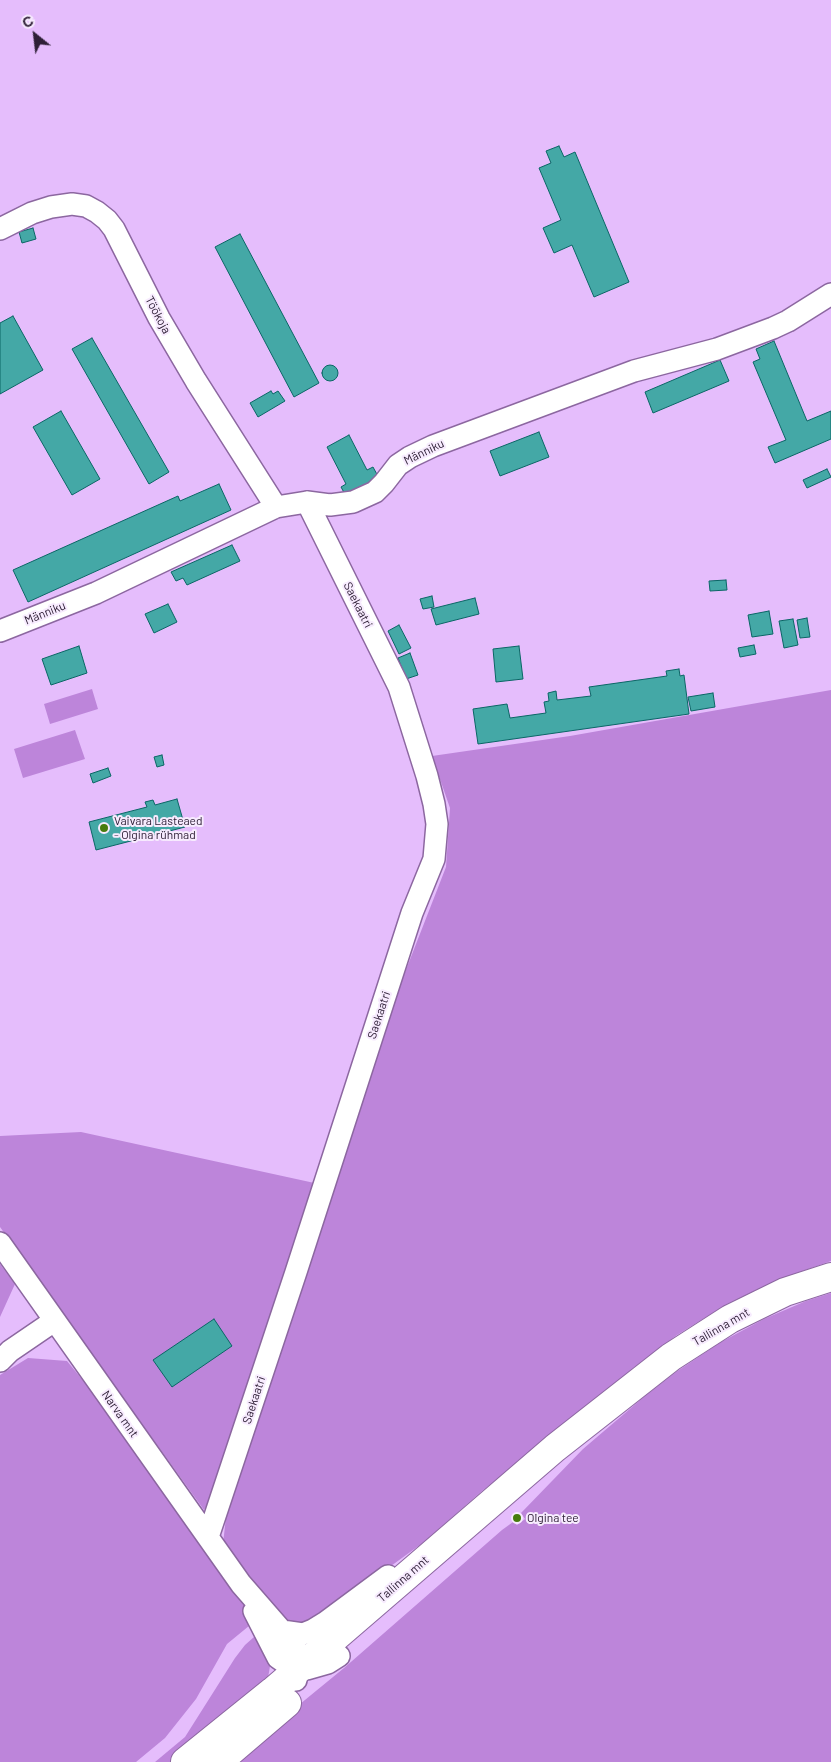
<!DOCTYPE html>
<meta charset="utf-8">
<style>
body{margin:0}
#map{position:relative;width:831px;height:1762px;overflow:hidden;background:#e5bdfc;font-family:Barlow,sans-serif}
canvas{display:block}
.north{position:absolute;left:10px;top:10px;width:50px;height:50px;-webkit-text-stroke:4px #f7ebfe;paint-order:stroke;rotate:331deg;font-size:14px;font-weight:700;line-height:20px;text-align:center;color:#2f2037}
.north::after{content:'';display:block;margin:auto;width:18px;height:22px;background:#2f2037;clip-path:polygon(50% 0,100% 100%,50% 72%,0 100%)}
</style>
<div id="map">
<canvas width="831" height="1762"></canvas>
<div class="north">С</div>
</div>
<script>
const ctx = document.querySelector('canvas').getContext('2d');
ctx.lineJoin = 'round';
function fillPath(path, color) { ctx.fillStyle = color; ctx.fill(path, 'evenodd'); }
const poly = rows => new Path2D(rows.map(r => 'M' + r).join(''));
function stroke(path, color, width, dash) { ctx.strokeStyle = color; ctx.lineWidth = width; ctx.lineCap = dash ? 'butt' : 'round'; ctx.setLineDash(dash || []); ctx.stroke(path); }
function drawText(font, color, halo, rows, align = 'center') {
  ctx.font = font + ' Barlow,sans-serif'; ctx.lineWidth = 4; ctx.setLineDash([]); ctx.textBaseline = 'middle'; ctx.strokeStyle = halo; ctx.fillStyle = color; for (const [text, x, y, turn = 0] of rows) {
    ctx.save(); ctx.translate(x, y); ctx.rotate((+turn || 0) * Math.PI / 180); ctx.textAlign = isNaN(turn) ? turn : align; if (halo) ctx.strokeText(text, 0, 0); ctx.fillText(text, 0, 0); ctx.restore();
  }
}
const green = poly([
 [92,689,98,709,50,724,44,704],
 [831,690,831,1261,780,1279,727,1304,677,1335,633,1368,581,1413,482,1491,424,1542,351,1595,306,1624,289,1623,268,1610,223,1544,226,1517,388,1016,446,867,450,808,432,756,570,736],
 [75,730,85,759,23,778,14,749],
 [81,1132,319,1184,224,1473,204,1510,0,1227,0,1136],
 [0,1264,15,1284,0,1317],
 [831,1293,831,1762,241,1762,244,1755,261,1736,344,1668,502,1530,513,1522,517,1525,525,1519,521,1513,583,1449,645,1396,676,1372,721,1342,764,1319,806,1301],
 [28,1358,67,1361,104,1406,255,1621,227,1644,196,1699,165,1738,136,1762,0,1762,0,1375],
 [263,1629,269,1652,270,1666,268,1678,176,1762,155,1762,185,1737,235,1658,245,1645]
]);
const building = poly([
 [559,146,564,157,575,152,629,282,594,297,572,245,554,253,543,228,561,220,539,168,551,163,546,151,559,146],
 [33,228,36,239,22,243,19,232,33,228],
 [240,234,319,383,294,397,215,247,240,234],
 [13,316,43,370,0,394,0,323,13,316],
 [92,338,169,472,149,484,72,349,92,338],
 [774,341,807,421,831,411,831,439,775,463,768,447,786,440,753,362,760,359,756,349,774,341],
 [720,360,729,381,653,413,645,392,720,360],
 '322 373a8 8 0 1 1 16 0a8 8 0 1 1-16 0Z',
 [271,391,273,394,278,391,285,401,258,417,250,403,271,391],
 [61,411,100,479,72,495,33,427,61,411],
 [539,432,549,457,500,476,490,451,539,432],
 [349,435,367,470,373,467,380,480,347,498,341,487,346,484,327,447,349,435],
 [827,469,831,477,807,488,803,480,827,469],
 [219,484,231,510,28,602,13,570,178,496,180,501,219,484],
 [232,545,240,561,187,585,183,578,176,581,171,572,232,545],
 [726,580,727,590,710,591,709,581,726,580],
 [432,596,434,607,423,609,420,599,432,596],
 [475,598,479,614,436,625,431,609,475,598],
 [168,604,177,622,154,633,145,614,168,604],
 [769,611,773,634,752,637,748,615,769,611],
 [807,618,810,637,800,638,797,620,807,618],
 [793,619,798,645,784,648,779,621,793,619],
 [399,625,411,648,399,654,388,631,399,625],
 [754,645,756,654,740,657,738,648,754,645],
 [79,646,87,673,51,685,42,659,79,646],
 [519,646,523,679,496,682,493,649,519,646],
 [410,653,418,675,406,679,398,658,410,653],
 [679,669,680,676,684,675,689,714,478,744,473,709,507,704,510,718,546,713,544,702,549,701,548,693,556,691,557,700,591,696,589,687,667,676,666,671,679,669],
 [713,693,715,707,691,711,688,697,713,693],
 [162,755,164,765,157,767,154,757,162,755],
 [108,768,111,776,93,783,90,774,108,768],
 [177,799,185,827,96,850,89,822,147,807,145,802,153,800,155,805,177,799],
 [214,1319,232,1346,172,1387,153,1360,214,1319]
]);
const minor = poly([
 [0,229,32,213,51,207,72,204,86,206,97,212,107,220,114,229,159,318,196,381,276,507],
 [0,631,96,593,276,507,307,502,330,505,353,502,375,492,384,483,398,465,410,457,433,446,634,371,717,349,773,328,788,321,831,294],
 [0,1243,241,1584,295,1646,299,1656,296,1680],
 [0,1361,10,1351,54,1321],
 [208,1537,296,1272,412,913,434,859,437,824,434,804,427,776,399,687,307,502],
 [254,1611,278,1658,288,1665,298,1669,307,1669,328,1663,339,1656],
 [282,1631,303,1634,313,1630,326,1622,388,1576]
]);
const highway = poly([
 [185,1762,273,1691,555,1448,671,1357,730,1319,785,1292,831,1277],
 [218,1762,287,1703]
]);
const markers = [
 [104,828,5,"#477c0d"],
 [517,1518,5,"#477c0d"]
];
const streetNames = [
 ["Töökoja",158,315,62],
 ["Männiku",424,452,-26],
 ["Saekaatri",358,605,63],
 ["Männiku",45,613,-22],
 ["Saekaatri",379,1015,-72],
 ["Tallinna mnt",721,1327,-30],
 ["Saekaatri",254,1400,-72],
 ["Narva mnt",120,1414,55],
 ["Tallinna mnt",403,1579,-41]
];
const poiNames = [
 ["Vaivara Lasteaed",114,821],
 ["- Olgina rühmad",114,835],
 ["Olgina tee",527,1518]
];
fillPath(green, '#bd85da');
fillPath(building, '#44a8a6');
stroke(building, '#0a6665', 1);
stroke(minor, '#8c67a0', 24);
stroke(highway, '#8c67a0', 30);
stroke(minor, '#fff', 21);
stroke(highway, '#fff', 28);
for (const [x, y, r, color] of markers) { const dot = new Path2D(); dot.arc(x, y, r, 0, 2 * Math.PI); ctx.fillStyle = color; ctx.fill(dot); stroke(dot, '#f7ebfe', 2); }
drawText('12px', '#2f2037', '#f7ebfe', streetNames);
drawText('12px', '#2f2037', '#f7ebfe', poiNames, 'left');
</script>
